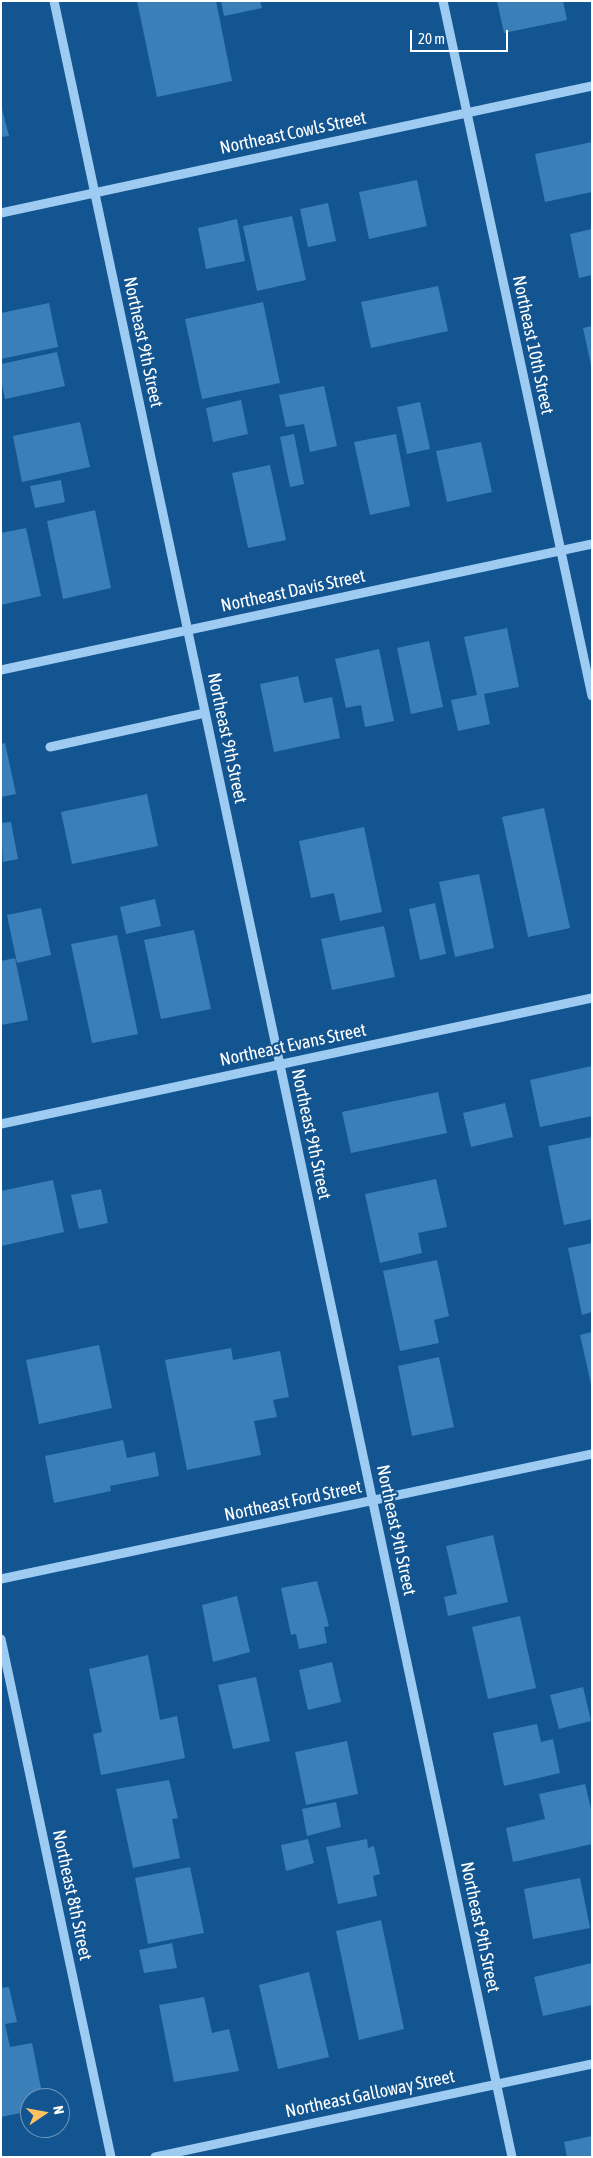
<!DOCTYPE html>
<style>
body{margin:0}
#map{position:relative;width:593px;height:2158px;overflow:hidden;background:#135590;font-family:"Asap Condensed",sans-serif}
canvas{display:block}
.frame{position:absolute;inset:0;border:2px solid #fff;pointer-events:none}
.north{position:absolute;left:20px;top:2088px;width:50px;height:50px;box-sizing:border-box;background:#135590;border:1px solid #7199bc;border-radius:50%;rotate:78deg;font-size:14px;font-weight:700;line-height:20px;text-align:center;color:#fff}
.north::after{content:'';display:block;margin:auto;width:18px;height:22px;background:#ffc25f;clip-path:polygon(50% 0,100% 100%,50% 72%,0 100%)}
.scale{position:absolute;left:410px;top:30px;width:98px;height:22px;box-sizing:border-box;border:2px solid #fff;border-top:0;padding-left:6px;font-size:15px;line-height:18px;white-space:nowrap;color:#fff;-webkit-text-stroke:4px #135590;paint-order:stroke}
</style>
<div id="map">
<canvas width="593" height="2158"></canvas>
<div class="frame"></div>
<div class="north">N</div>
<div class="scale">20 m</div>
</div>
<script>
const ctx = document.querySelector('canvas').getContext('2d');
ctx.lineJoin = 'round';
function fillPath(path, color) { ctx.fillStyle = color; ctx.fill(path, 'evenodd'); }
const poly = rows => new Path2D(rows.map(r => 'M' + r).join(''));
function stroke(path, color, width, dash) { ctx.strokeStyle = color; ctx.lineWidth = width; ctx.lineCap = dash ? 'butt' : 'round'; ctx.setLineDash(dash || []); ctx.stroke(path); }
function drawText(font, color, halo, rows, align = 'center') {
  ctx.font = font + ' "Asap Condensed",sans-serif'; ctx.lineWidth = 4.5; ctx.setLineDash([]); ctx.textBaseline = 'middle'; ctx.strokeStyle = halo; ctx.fillStyle = color; for (const [text, x, y, turn = 0] of rows) {
    ctx.save(); ctx.translate(x, y); ctx.rotate((+turn || 0) * Math.PI / 180); ctx.textAlign = isNaN(turn) ? turn : align; if (halo) ctx.strokeText(text, 0, 0); ctx.fillText(text, 0, 0); ctx.restore();
  }
}
const building = poly([
 [137,1,216,1,232,81,157,97],
 [221,1,260,1,262,8,224,16],
 [497,1,563,1,567,20,504,33],
 [1,105,9,136,1,137],
 [592,142,592,192,545,202,535,154],
 [417,180,427,226,369,239,359,192],
 [328,203,336,241,308,247,300,209],
 [292,216,306,280,257,291,243,226],
 [237,219,245,261,206,269,198,228],
 [592,229,592,275,579,278,570,234],
 [438,286,448,331,371,348,361,302],
 [263,302,280,383,202,399,185,319],
 [49,303,58,347,1,359,1,313],
 [592,326,592,365,591,365,583,328],
 [57,352,65,386,5,399,1,380,1,364],
 [324,386,337,446,310,452,304,424,286,427,279,395],
 [241,400,248,434,213,442,206,408],
 [420,402,430,449,407,454,397,407],
 [80,422,90,467,22,482,13,436],
 [294,434,304,484,290,487,280,437],
 [396,434,410,506,370,515,354,442],
 [481,442,492,492,447,502,436,451],
 [270,465,286,540,248,548,232,473],
 [61,480,65,502,35,508,30,486],
 [95,510,111,588,63,599,47,521],
 [26,528,41,596,1,605,1,533],
 [507,628,519,687,484,694,490,724,458,731,451,700,477,695,464,637],
 [429,641,443,707,411,714,397,648],
 [379,649,394,721,365,727,361,705,346,708,335,659],
 [298,676,304,703,332,697,340,738,274,752,260,684],
 [5,743,16,794,1,797,1,744],
 [147,794,158,846,72,864,61,812],
 [544,808,570,928,528,937,502,817],
 [11,822,18,859,3,862,1,823],
 [364,827,382,912,340,921,334,893,311,898,299,841],
 [479,874,494,948,455,957,439,882],
 [155,899,161,926,126,934,120,907],
 [435,903,446,954,420,960,409,909],
 [41,908,51,955,17,963,7,915],
 [384,926,395,977,332,990,321,939],
 [194,930,211,1009,161,1019,144,940],
 [117,935,138,1034,92,1043,71,944],
 [15,958,28,1020,1,1025,1,961],
 [592,1066,592,1116,540,1127,530,1080],
 [438,1092,447,1133,351,1153,342,1112],
 [505,1103,513,1137,471,1147,463,1113],
 [592,1137,592,1219,564,1225,548,1146],
 [436,1179,447,1227,418,1233,422,1253,380,1263,365,1194],
 [53,1180,64,1232,1,1246,1,1191],
 [101,1189,108,1223,79,1229,71,1195],
 [592,1243,592,1312,582,1315,568,1248],
 [437,1260,449,1316,434,1320,439,1343,400,1351,383,1271],
 [592,1332,592,1384,591,1384,580,1335],
 [99,1345,112,1408,39,1424,26,1360],
 [231,1348,233,1360,280,1351,289,1397,273,1400,277,1417,254,1421,261,1455,187,1470,165,1360],
 [439,1357,454,1427,412,1436,398,1366],
 [123,1440,127,1458,155,1452,159,1476,110,1486,111,1491,54,1503,45,1456],
 [493,1535,508,1602,448,1616,444,1597,457,1594,446,1546],
 [317,1581,329,1626,324,1627,327,1643,299,1649,296,1634,291,1635,281,1588],
 [237,1596,250,1652,213,1662,202,1605],
 [520,1616,536,1688,488,1699,472,1627],
 [148,1655,160,1720,177,1716,185,1758,101,1775,93,1734,102,1732,89,1669],
 [332,1662,341,1702,308,1710,299,1670],
 [256,1677,270,1741,233,1749,218,1685],
 [583,1687,591,1721,559,1729,550,1695],
 [537,1724,541,1742,553,1739,560,1773,504,1786,493,1733],
 [347,1741,358,1794,306,1805,295,1752],
 [169,1780,178,1818,172,1819,180,1858,133,1868,116,1789],
 [585,1784,592,1813,592,1844,513,1862,506,1828,545,1819,539,1794],
 [336,1802,341,1827,307,1836,302,1809],
 [308,1839,314,1863,286,1871,281,1845],
 [367,1839,368,1848,374,1846,380,1874,373,1876,377,1896,338,1904,326,1847],
 [190,1867,204,1933,148,1944,135,1878],
 [580,1878,590,1928,533,1939,524,1889],
 [381,1920,404,2029,359,2040,336,1931],
 [172,1943,177,1968,144,1973,139,1950],
 [592,1963,592,2005,543,2016,534,1977],
 [309,1972,329,2057,278,2069,259,1985],
 [9,1987,17,2022,5,2024,10,2047,32,2043,43,2098,30,2098,30,2111,1,2117,1,1988],
 [204,1997,212,2033,229,2029,239,2071,174,2082,159,2005],
 [592,2136,592,2157,567,2157,564,2142]
]);
const minor = poly([
 [54,1,512,2157],
 [443,1,592,696],
 [1,213,592,86],
 [1,670,592,544],
 [50,747,205,713],
 [1,1124,592,998],
 [1,1579,592,1454],
 [1,1639,111,2157],
 [155,2157,592,2064]
]);
const streetNames = [
 ["Northeast Cowls Street",293,133,-12],
 ["Northeast 9th Street",143,342,78],
 ["Northeast 10th Street",533,345,78],
 ["Northeast Davis Street",293,591,-12],
 ["Northeast 9th Street",227,738,78],
 ["Northeast Evans Street",293,1045,-12],
 ["Northeast 9th Street",311,1134,78],
 ["Northeast Ford Street",293,1501,-12],
 ["Northeast 9th Street",396,1530,78],
 ["Northeast 8th Street",72,1895,78],
 ["Northeast 9th Street",480,1927,78],
 ["Northeast Galloway Street",370,2094,-12]
];
fillPath(building, '#3b7fb9');
stroke(minor, '#9ecbf2', 9);
drawText('18px', '#fff', '#135590', streetNames);
</script>
